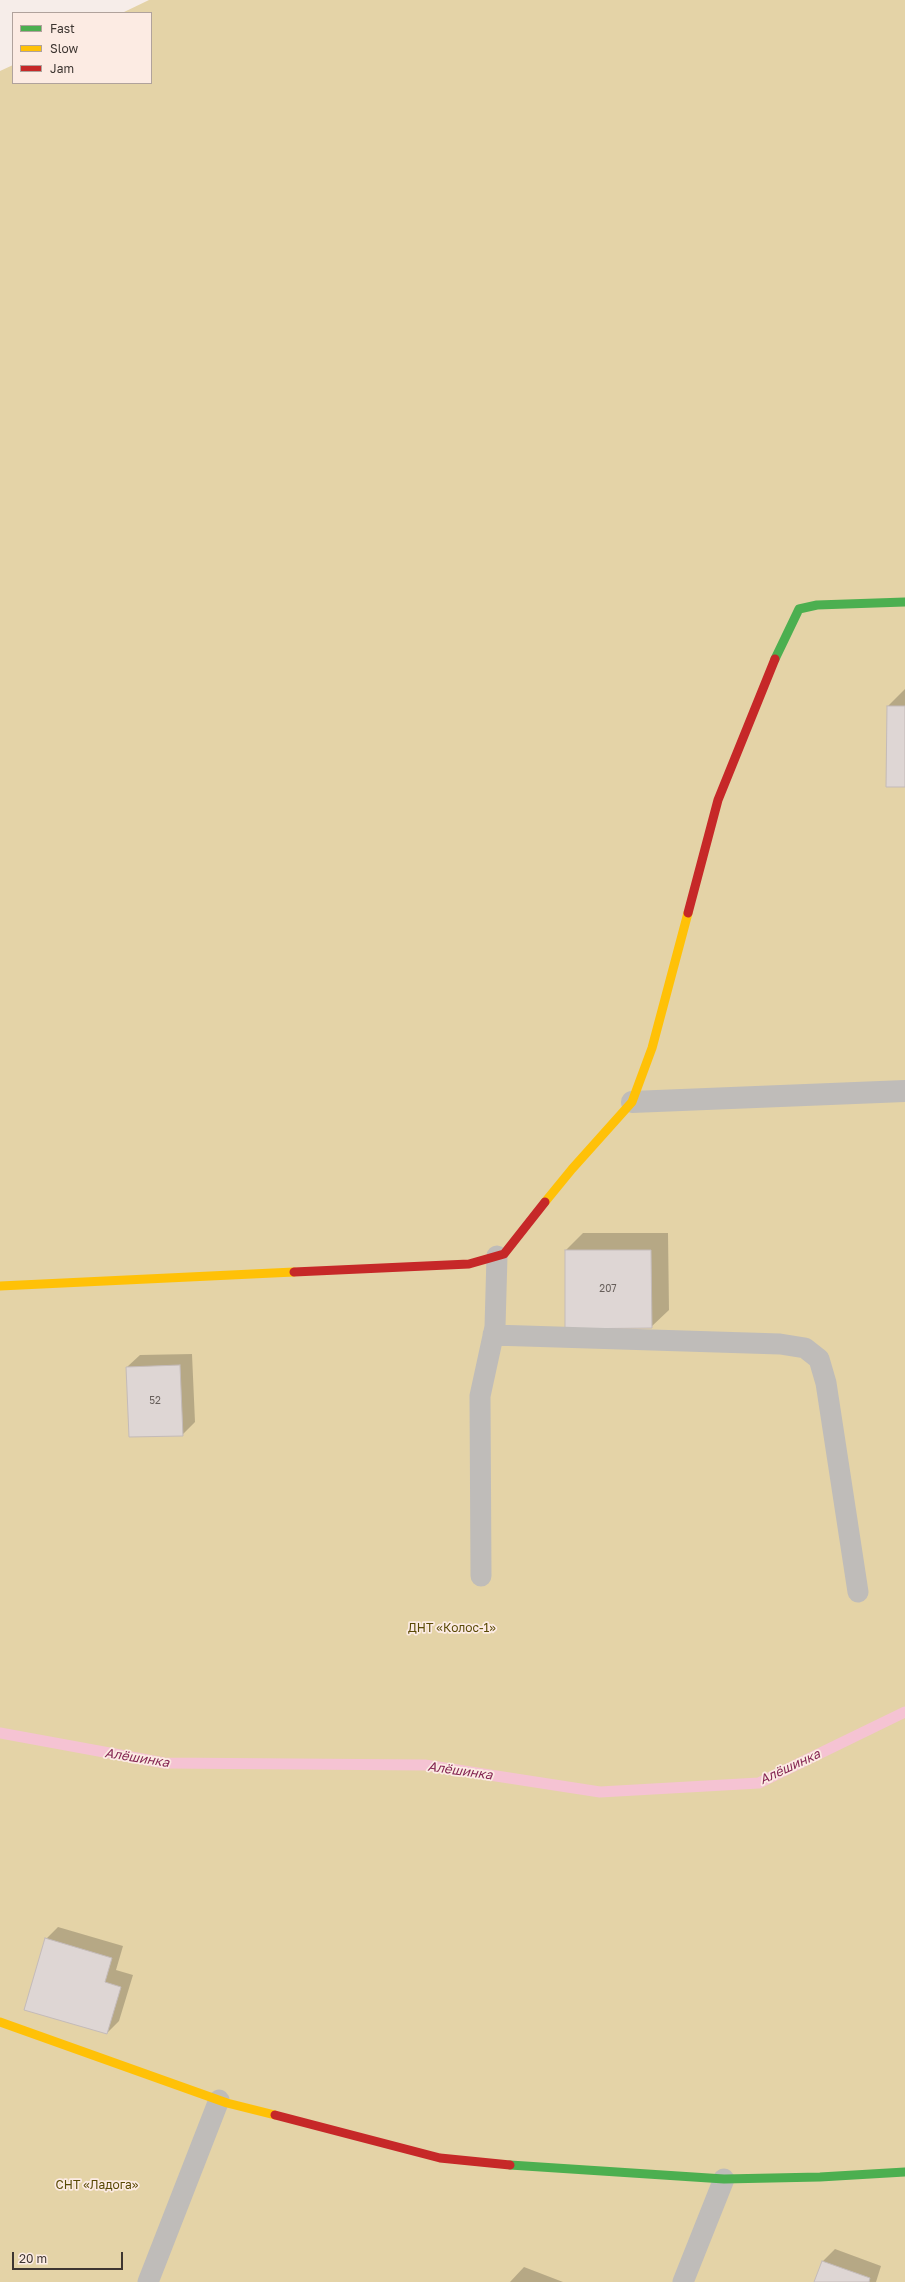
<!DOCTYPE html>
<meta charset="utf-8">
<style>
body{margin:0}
#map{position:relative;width:905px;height:2282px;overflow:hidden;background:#f6ede9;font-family:"Golos Text",sans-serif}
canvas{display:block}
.legend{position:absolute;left:12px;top:12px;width:140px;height:72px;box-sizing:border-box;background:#fcebe3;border:1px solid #b0a29c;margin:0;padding:5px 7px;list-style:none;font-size:12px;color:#3d3531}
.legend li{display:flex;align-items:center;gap:8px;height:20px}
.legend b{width:20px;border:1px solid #b0a29c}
.scale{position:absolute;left:12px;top:2252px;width:111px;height:18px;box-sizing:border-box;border:2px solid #3d3531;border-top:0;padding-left:5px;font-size:12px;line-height:14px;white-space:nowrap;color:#3d3531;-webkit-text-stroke:3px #fcebe3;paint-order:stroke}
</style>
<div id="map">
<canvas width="905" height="2282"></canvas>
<ul class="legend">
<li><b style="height:5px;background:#4caf50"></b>Fast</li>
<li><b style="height:5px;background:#ffc107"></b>Slow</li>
<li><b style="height:5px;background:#c62828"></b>Jam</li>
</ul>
<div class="scale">20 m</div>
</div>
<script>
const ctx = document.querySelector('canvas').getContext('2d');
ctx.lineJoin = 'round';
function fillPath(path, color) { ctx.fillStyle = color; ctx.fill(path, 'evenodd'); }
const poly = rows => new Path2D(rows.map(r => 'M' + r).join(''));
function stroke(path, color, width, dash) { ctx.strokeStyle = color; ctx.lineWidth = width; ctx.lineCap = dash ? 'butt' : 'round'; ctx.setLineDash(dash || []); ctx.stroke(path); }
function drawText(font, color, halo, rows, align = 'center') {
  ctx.font = font + ' "Golos Text",sans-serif'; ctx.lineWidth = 3.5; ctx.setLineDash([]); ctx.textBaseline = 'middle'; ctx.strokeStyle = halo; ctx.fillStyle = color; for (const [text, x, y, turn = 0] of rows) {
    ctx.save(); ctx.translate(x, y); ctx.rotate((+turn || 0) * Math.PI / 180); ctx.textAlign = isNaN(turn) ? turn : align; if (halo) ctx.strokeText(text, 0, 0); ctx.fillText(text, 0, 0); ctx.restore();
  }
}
const green = poly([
 [149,0,905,0,905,2282,0,2282,0,71,13,65,13,83,151,83,151,13,122,13]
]);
const shadow = poly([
 [905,689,905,786,888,706],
 [583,1233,668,1233,669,1310,651,1327,566,1250],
 [192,1354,195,1422,182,1435,127,1367,140,1355],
 [58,1927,123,1946,116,1970,133,1975,119,2021,107,2033,46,1939],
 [835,2249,881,2266,876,2282,815,2282,823,2261],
 [524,2267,563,2282,510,2282]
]);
const stream = poly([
 [0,1733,164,1763,425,1765,600,1792,759,1783,905,1712]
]);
const building = poly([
 [887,706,905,706,905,787,886,787,887,706],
 [565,1250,651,1250,652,1328,565,1329,565,1250],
 [180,1365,183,1436,129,1437,126,1367,180,1365],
 [45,1938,112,1958,105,1982,121,1987,107,2034,24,2010,45,1938],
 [822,2261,870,2278,869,2282,814,2282,822,2261]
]);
const lane = poly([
 [493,1335,780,1344,805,1348,819,1359,826,1383,858,1592],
 [481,1576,480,1396,495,1327,497,1256],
 [148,2282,219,2100],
 [683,2282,724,2179]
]);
const street = poly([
 [632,1102,905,1091]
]);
const fast = poly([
 [775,659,799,609,817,605,905,602],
 [510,2165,724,2179,820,2177,905,2172]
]);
const slow = poly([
 [545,1202,572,1169,632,1102,652,1048,688,913],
 [0,1286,294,1272],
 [0,2022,227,2103,275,2115]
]);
const jam = poly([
 [688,913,718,800,775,659],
 [294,1272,469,1264,504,1254,545,1202],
 [275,2115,440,2158,510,2165]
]);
const numberNames = [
 ["207",608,1289],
 ["52",155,1401]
];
const parkNames = [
 ["ДНТ «Колос-1»",452,1628],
 ["СНТ «Ладога»",97,2185]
];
const waterNames = [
 ["Алёшинка",137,1758,9],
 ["Алёшинка",790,1767,-25],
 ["Алёшинка",460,1771,8]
];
fillPath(green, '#e4d3a7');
fillPath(shadow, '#0003');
stroke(stream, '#f5c3d3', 11);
fillPath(building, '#ded6d4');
stroke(building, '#c4bbb9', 1);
stroke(lane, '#bfbcb9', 21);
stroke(street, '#bfbcb9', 22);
stroke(fast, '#4caf50', 9);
stroke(slow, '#ffc107', 9);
stroke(jam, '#c62828', 9);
drawText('10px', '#665e5a', null, numberNames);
drawText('12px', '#594905', '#fcebe3', parkNames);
drawText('italic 13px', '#852653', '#fcebe3', waterNames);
</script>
